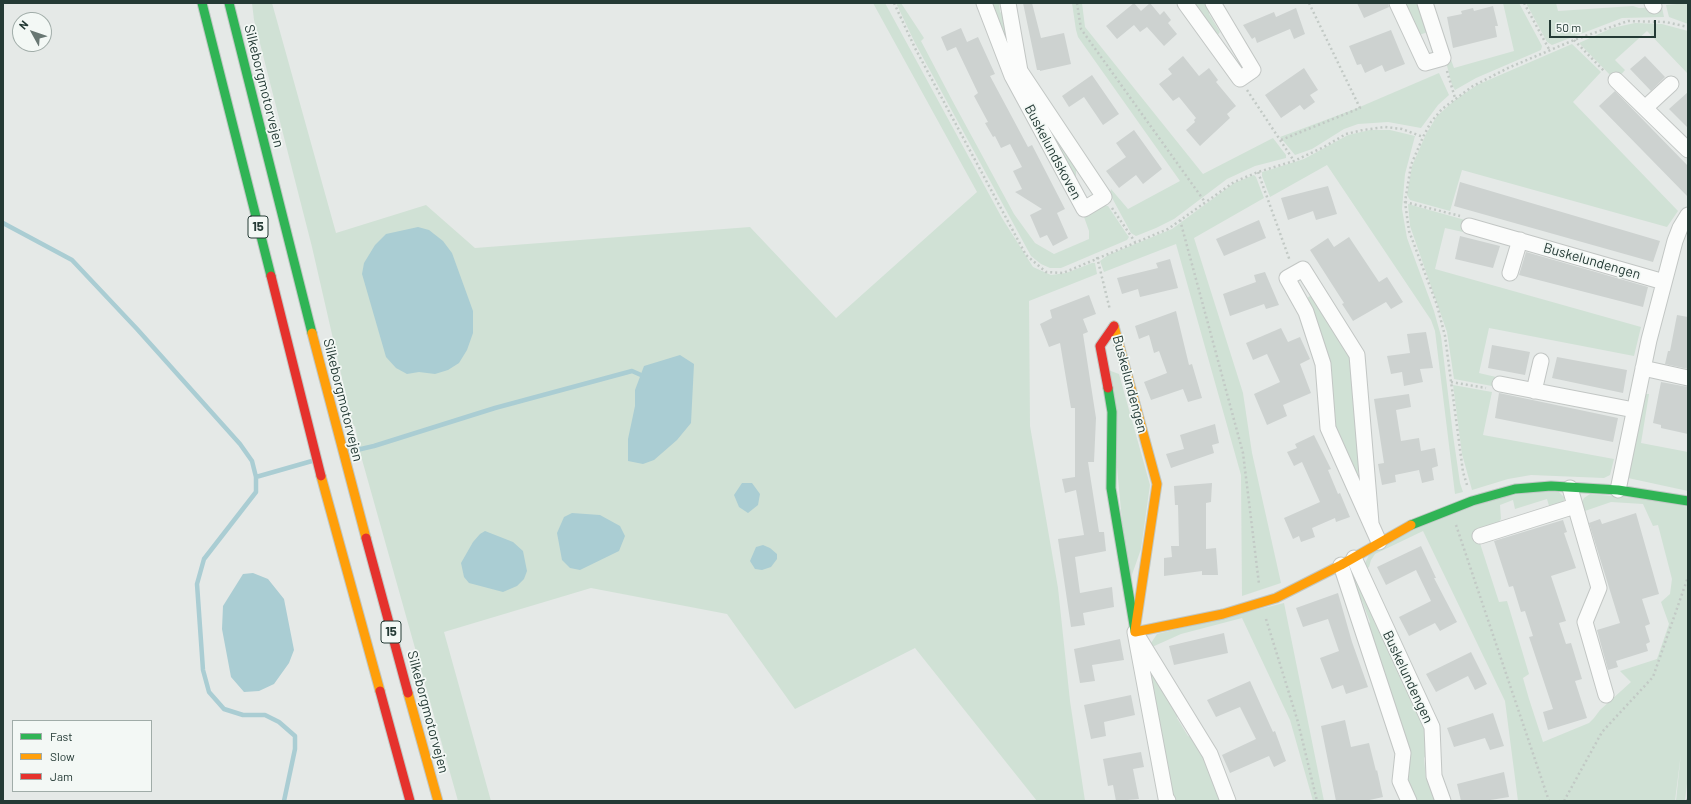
<!DOCTYPE html>
<style>
body{margin:0}
#map{position:relative;width:1691px;height:804px;overflow:hidden;background:#e5e9e7;font-family:Barlow,sans-serif}
canvas{display:block}
.frame{position:absolute;inset:0;border:4px solid #243a35;pointer-events:none}
.legend{position:absolute;left:12px;top:720px;width:140px;height:72px;box-sizing:border-box;background:#f3f8f5;border:1px solid #a0aca8;margin:0;padding:5px 7px;list-style:none;font-size:12px;color:#243a35}
.legend li{display:flex;align-items:center;gap:8px;height:20px}
.legend b{width:20px;border:1px solid #a0aca8}
.north{position:absolute;left:12px;top:12px;width:40px;height:40px;box-sizing:border-box;background:#f3f8f5;border:1px solid #a0aca8;border-radius:50%;rotate:310deg;font-size:11px;font-weight:700;line-height:16px;text-align:center;color:#243a35}
.north::after{content:'';display:block;margin:auto;width:14px;height:18px;background:#687773;clip-path:polygon(50% 0,100% 100%,50% 72%,0 100%)}
.scale{position:absolute;left:1549px;top:20px;width:107px;height:18px;box-sizing:border-box;border:2px solid #243a35;border-top:0;padding-left:5px;font-size:12px;line-height:14px;white-space:nowrap;color:#243a35;-webkit-text-stroke:3px #f3f8f5;paint-order:stroke}
</style>
<div id="map">
<canvas width="1691" height="804"></canvas>
<div class="frame"></div>
<ul class="legend">
<li><b style="height:5px;background:#30b455"></b>Fast</li>
<li><b style="height:5px;background:#ff9f0a"></b>Slow</li>
<li><b style="height:5px;background:#e5322d"></b>Jam</li>
</ul>
<div class="north">N</div>
<div class="scale">50 m</div>
</div>
<script>
const ctx = document.querySelector('canvas').getContext('2d');
ctx.lineJoin = 'round';
function fillPath(path, color) { ctx.fillStyle = color; ctx.fill(path, 'evenodd'); }
const poly = rows => new Path2D(rows.map(r => 'M' + r).join(''));
function stroke(path, color, width, dash) { ctx.strokeStyle = color; ctx.lineWidth = width; ctx.lineCap = dash ? 'butt' : 'round'; ctx.setLineDash(dash || []); ctx.stroke(path); }
function drawText(font, color, halo, rows, align = 'center') {
  ctx.font = font + ' Barlow,sans-serif'; ctx.lineWidth = 3.5; ctx.setLineDash([]); ctx.textBaseline = 'middle'; ctx.strokeStyle = halo; ctx.fillStyle = color; for (const [text, x, y, turn = 0] of rows) {
    ctx.save(); ctx.translate(x, y); ctx.rotate((+turn || 0) * Math.PI / 180); ctx.textAlign = isNaN(turn) ? turn : align; if (halo) ctx.strokeText(text, 0, 0); ctx.fillText(text, 0, 0); ctx.restore();
  }
}
const green = poly([
 [252,3,272,3,336,233,426,205,475,248,750,227,836,318,977,192,873,3,885,3,1002,218,1033,267,1051,275,1066,273,1092,263,1095,263,1097,274,1029,301,1030,426,1058,588,1070,701,1085,801,1037,801,915,648,795,709,727,614,591,588,444,632,491,801,458,801,361,456,355,426,353,426,312,247,254,20],
 [896,3,901,3,924,38,921,41,952,100,1014,214,1035,243,1054,254,1089,239,1089,231,1084,217,1103,205,1108,206,1126,233,1129,237,1127,240,1061,268,1050,268,1041,264,1031,256,915,43],
 [991,3,999,3,1000,12,1005,16,1011,58],
 [1072,3,1082,3,1085,27,1203,174,1273,138,1286,155,1286,158,1255,166,1227,179,1174,219,1156,228,1136,236,1131,233,1110,194,1111,189,1128,209,1180,181,1078,37,1076,30],
 [1190,3,1207,3,1210,7,1209,14,1220,32,1215,39],
 [1400,3,1416,3,1427,26,1428,32,1419,35],
 [1503,3,1519,3,1542,46,1541,50,1476,78,1455,90,1452,85,1446,62,1450,57,1454,68,1514,51],
 [1526,3,1556,3,1558,11,1633,6,1639,8,1662,7,1664,17,1622,18,1552,45,1547,42],
 [1688,3,1688,24,1669,17,1666,5],
 [1635,23,1662,24,1688,31,1688,74,1647,31,1615,60,1625,70,1618,78,1612,77,1579,43,1612,28],
 [1572,44,1601,72,1573,102,1678,211,1667,227,1462,170,1450,211,1410,200,1407,195,1412,166,1426,134,1437,116,1455,100,1477,85],
 [1439,73,1449,95,1438,105,1421,128,1388,122,1358,124,1344,129,1312,149,1295,155,1280,137,1355,109],
 [1045,120,1076,166,1076,176,1072,176,1053,148,1055,140],
 [1370,130,1390,130,1415,136,1405,174,1402,209,1407,238,1434,311,1441,336,1453,435,1460,483,1463,492,1455,494,1435,331,1431,320,1327,165,1270,197,1262,176,1262,172,1269,170,1304,159,1348,135],
 [1254,175,1256,177,1264,198,1194,238,1243,393,1252,453,1281,583,1242,596,1241,475,1176,244,1104,272,1100,261,1108,255,1172,229,1234,183],
 [1408,204,1465,220,1463,232,1445,228,1435,269,1641,327,1634,356,1489,328,1479,373,1496,377,1492,386,1454,379,1447,332,1410,226],
 [1310,296,1315,298,1352,355,1361,451,1358,456,1358,478,1363,482,1362,488,1338,436,1304,300],
 [1108,370,1119,374,1150,485,1141,549,1128,586],
 [1453,385,1492,392,1483,435,1614,459,1610,475,1604,478,1531,475,1508,479,1472,490,1462,454],
 [1644,394,1649,394,1641,443,1688,452,1688,491,1628,478],
 [1538,491,1559,492,1564,497,1564,503,1550,509,1547,499,1515,509,1513,500,1500,505,1501,519,1497,524,1476,531,1499,602,1507,601,1529,674,1523,678,1529,699,1543,742,1589,723,1594,718,1600,710,1631,682,1620,671,1657,659,1669,624,1661,602,1670,594,1672,579,1658,525,1653,526,1643,504,1611,502,1582,512,1581,504,1584,498,1590,494,1645,499,1688,507,1688,775,1685,801,1676,801,1681,753,1675,801,1518,801,1505,701,1423,531,1375,554,1371,560,1369,567,1365,570,1365,563,1370,553,1419,527,1457,511,1504,497],
 [1355,577,1376,625,1382,627,1425,720,1429,752,1424,758,1426,779,1431,783,1438,801,1411,801,1366,628,1370,622,1362,601,1356,598,1353,580],
 [1284,603,1324,801,1313,801,1290,720,1242,618,1181,634,1152,647,1151,643,1157,634],
 [1151,673,1157,677,1178,712,1177,718,1188,736,1194,738,1223,801,1171,801,1147,675]
]);
const water = poly([
 [418,227,429,230,443,241,452,253,473,311,473,333,467,350,459,363,448,370,435,374,419,372,407,374,396,368,386,357,362,274,364,263,375,245,386,234],
 [680,355,694,364,691,423,677,440,654,460,643,464,628,461,628,439,635,406,635,390,644,366],
 [742,483,752,483,760,494,758,505,748,513,739,507,734,495],
 [572,513,600,515,620,526,625,536,619,551,580,570,570,568,562,560,557,533,564,517],
 [485,531,513,542,523,551,527,571,524,579,517,586,503,592,469,583,464,577,461,563,473,542,480,534],
 [763,545,770,548,777,554,777,559,771,567,762,570,755,569,750,561,756,547],
 [253,573,268,579,284,599,294,650,289,663,274,684,259,691,244,692,231,677,222,629,223,606,243,574]
]);
const stream = poly([
 [3,223,72,260,137,329,240,444,252,461,256,477],
 [348,452,374,446,495,408,632,371,641,375],
 [284,801,295,749,295,736,279,722,265,715,243,715,224,709,209,692,203,670,197,584,204,559,256,492,256,477,312,461]
]);
const building = poly([
 [1023,3,1032,3,1041,38,1064,33,1071,64,1040,71,1040,70,1037,70],
 [1134,3,1141,11,1150,3,1160,15,1164,11,1171,20,1168,23,1177,34,1164,46,1147,27,1140,32,1134,25,1117,39,1106,26],
 [1357,3,1388,3,1389,7,1364,18],
 [1493,6,1498,26,1495,26,1497,37,1453,48,1447,17,1462,14,1461,11,1473,8,1474,11],
 [1296,8,1305,34,1294,39,1290,29,1257,43,1255,37,1252,39,1243,25,1274,12,1276,17],
 [961,28,967,42,978,37,995,74,990,76,1028,147,1032,145,1065,209,1057,213,1068,238,1053,246,1047,235,1040,238,1030,215,1042,209,1015,192,1022,189,1013,171,1022,167,1010,144,1001,148,995,136,993,137,985,123,988,122,974,96,978,93,956,47,947,51,941,37],
 [1391,30,1405,64,1385,72,1382,65,1365,73,1361,64,1357,65,1349,46],
 [1183,56,1199,76,1209,68,1218,80,1216,82,1236,106,1227,114,1230,118,1200,146,1186,130,1195,122,1194,120,1196,118,1179,97,1173,101,1159,84,1172,74,1168,69],
 [1645,56,1665,77,1651,91,1630,69],
 [1304,68,1318,90,1310,95,1315,102,1304,110,1300,105,1281,118,1265,95],
 [1092,75,1119,114,1103,125,1084,97,1069,107,1062,96],
 [1615,91,1688,166,1688,197,1599,106],
 [1688,92,1688,128,1669,109],
 [1134,130,1162,169,1143,184,1136,175,1119,188,1106,171,1126,157,1116,143],
 [1460,182,1660,241,1653,262,1454,206],
 [1328,186,1337,214,1316,220,1313,211,1288,220,1281,198],
 [1259,220,1266,238,1224,256,1216,239],
 [1460,236,1500,246,1493,268,1455,259],
 [1349,237,1379,282,1387,277,1403,302,1391,309,1386,302,1353,321,1342,304,1344,303,1310,250,1328,238,1334,247],
 [1526,252,1648,287,1643,307,1519,275],
 [1170,259,1178,288,1140,297,1138,289,1122,294,1117,278,1158,268,1156,263],
 [1265,272,1279,305,1266,309,1264,304,1230,316,1223,294,1256,282,1254,275],
 [1089,295,1096,314,1083,319,1088,332,1083,334,1096,418,1094,462,1088,462,1099,532,1104,532,1106,551,1075,557,1080,593,1112,587,1114,607,1083,613,1085,625,1071,627,1058,539,1084,535,1076,490,1065,493,1062,479,1075,477,1075,408,1071,408,1060,343,1049,347,1040,324,1052,318,1050,310],
 [1176,311,1189,365,1192,364,1202,398,1188,402,1183,389,1151,400,1144,382,1167,373,1159,351,1154,353,1149,335,1139,339,1135,326],
 [1677,315,1688,317,1688,369,1665,364,1668,351,1670,351],
 [1281,328,1288,342,1300,337,1310,359,1300,364,1311,393,1283,405,1287,416,1267,425,1254,394,1280,382,1267,354,1253,360,1246,343],
 [1426,332,1433,368,1420,369,1423,382,1404,386,1402,372,1391,374,1387,356,1410,353,1407,334],
 [1492,345,1530,352,1525,375,1488,368],
 [1557,357,1627,370,1623,393,1552,378],
 [1661,382,1688,387,1688,434,1661,428,1661,425,1653,423],
 [1499,393,1618,418,1613,442,1495,418],
 [1409,394,1411,407,1396,410,1401,441,1419,438,1421,451,1435,448,1438,466,1432,468,1434,480,1422,483,1419,470,1395,475,1396,482,1382,485,1378,464,1384,463,1374,399],
 [1215,424,1219,443,1212,445,1214,453,1171,468,1166,454,1184,449,1180,435],
 [1314,435,1331,469,1328,470,1338,494,1340,493,1350,517,1336,522,1335,518,1312,528,1315,537,1301,542,1299,536,1293,539,1284,518,1320,502,1302,462,1294,466,1287,452,1297,448,1295,444],
 [1212,483,1211,502,1206,503,1206,549,1216,548,1218,575,1202,575,1202,571,1164,576,1164,558,1172,557,1171,546,1179,546,1178,505,1175,505,1174,486],
 [1636,513,1659,594,1642,599,1650,624,1645,626,1650,642,1646,644,1648,651,1616,661,1618,667,1608,670,1597,630,1620,623,1589,523,1600,519,1602,524],
 [1563,520,1567,532,1564,533,1576,568,1551,576,1566,621,1559,623,1566,644,1571,643,1582,679,1575,681,1587,718,1548,730,1543,712,1553,709,1529,637,1533,636,1525,611,1521,612,1513,586,1509,587,1494,541],
 [1421,546,1436,578,1434,578,1457,622,1440,631,1435,623,1409,636,1399,617,1431,601,1416,570,1386,585,1377,567],
 [1338,593,1352,642,1368,687,1346,694,1343,685,1332,689,1320,658,1339,651,1328,619,1303,627,1296,608],
 [1224,633,1228,653,1174,665,1169,646],
 [1120,639,1124,660,1092,665,1095,681,1080,683,1074,649],
 [1471,652,1487,684,1475,690,1468,676,1436,692,1426,674],
 [1250,681,1273,732,1275,731,1286,761,1274,767,1269,756,1230,773,1222,755,1256,739,1240,707,1216,717,1207,700],
 [1131,695,1135,715,1104,722,1106,736,1091,739,1084,705],
 [1493,713,1504,746,1490,750,1485,738,1454,747,1447,728],
 [1345,720,1351,747,1369,743,1376,771,1377,770,1383,797,1365,801,1336,801,1321,726],
 [1141,752,1144,767,1133,769,1139,799,1116,801,1113,785,1108,786,1103,759],
 [1504,772,1509,797,1484,801,1461,801,1457,784]
]);
const path = poly([
 [894,3,915,48,1026,255,1046,272,1063,273,1168,229,1234,182,1258,172,1294,161,1324,147,1346,134,1363,130,1385,127,1402,129,1423,137],
 [1077,3,1081,29,1205,202],
 [1524,3,1550,51],
 [1574,40,1605,72],
 [1447,71,1455,98],
 [1247,90,1294,161],
 [1281,140,1360,108,1309,3],
 [1258,172,1290,261],
 [1405,202,1460,216],
 [1112,208,1135,242],
 [1180,220,1243,453,1259,584],
 [1097,257,1110,310],
 [1451,382,1486,388],
 [1467,485,1463,472,1445,336,1437,305,1409,231,1405,202,1411,165,1423,137,1431,122,1442,109,1473,86,1508,68,1574,40,1628,21,1666,22,1688,27],
 [1456,525,1549,801],
 [1266,619,1298,722,1317,801],
 [1564,801,1602,732,1653,677,1688,577],
 [1687,801,1688,796]
]);
const street = poly([
 [984,3,1012,76,1084,209,1104,197,1020,71,1008,3],
 [1185,3,1240,79,1253,70,1213,3],
 [1397,3,1425,63,1443,58,1425,3],
 [1652,3,1654,6],
 [1616,80,1688,150],
 [1645,108,1671,84],
 [1469,226,1664,282],
 [1510,273,1520,240],
 [1643,368,1688,378],
 [1500,384,1634,410],
 [1534,391,1541,361],
 [1570,488,1599,588,1585,622,1606,695],
 [1618,490,1649,340,1675,241,1680,228,1688,215],
 [1371,523,1357,355,1303,269,1287,278,1306,312,1323,364,1328,428,1379,542],
 [1480,536,1575,506],
 [1354,558,1432,727,1434,776,1443,801],
 [1341,565,1403,753,1400,781,1409,801],
 [1168,801,1166,798,1135,632,1210,754,1228,801]
]);
const fast = poly([
 [202,3,271,276],
 [229,3,312,333],
 [1108,388,1112,412,1111,488,1135,631],
 [1411,525,1472,501,1515,489,1551,486,1618,490,1688,501]
]);
const slow = poly([
 [1114,326,1157,484,1135,631],
 [312,333,366,538],
 [321,476,380,691],
 [1135,632,1223,614,1276,598,1341,565,1411,525],
 [408,693,438,801]
]);
const jam = poly([
 [271,276,321,476],
 [1108,388,1100,346,1114,326],
 [366,538,408,693],
 [380,691,410,801]
]);
const shields = [
 [258,227,20],
 [391,632,20]
];
const shieldNames = [
 ["15",258,227],
 ["15",391,632]
];
const streetNames = [
 ["Silkeborgmotorvejen",264,86,76],
 ["Buskelundskoven",1053,152,62],
 ["Buskelundengen",1592,261,16],
 ["Buskelundengen",1130,384,75],
 ["Silkeborgmotorvejen",343,400,76],
 ["Buskelundengen",1408,677,65],
 ["Silkeborgmotorvejen",428,712,75]
];
fillPath(green, '#d0e1d5');
fillPath(water, '#aacdd3');
stroke(stream, '#aacdd3', 4.5);
fillPath(building, '#cdd2d0');
stroke(street, '#c2c6c4', 17);
stroke(fast, '#c0c7c4', 11);
stroke(slow, '#c0c7c4', 11);
stroke(jam, '#c0c7c4', 11);
stroke(path, '#c2c9c5', 2.5, [2, 3]);
stroke(street, '#fbfcfb', 15);
stroke(fast, '#30b455', 9);
stroke(slow, '#ff9f0a', 9);
stroke(jam, '#e5322d', 9);
for (const [x, y, w] of shields) { const box = new Path2D(); box.roundRect(x - w / 2, y - 11, w, 22, 3); ctx.fillStyle = '#f3f8f5'; ctx.fill(box); stroke(box, '#243a35', 1); }
drawText('bold 13px', '#243a35', null, shieldNames);
drawText('14px', '#243a35', '#f3f8f5', streetNames);
</script>
